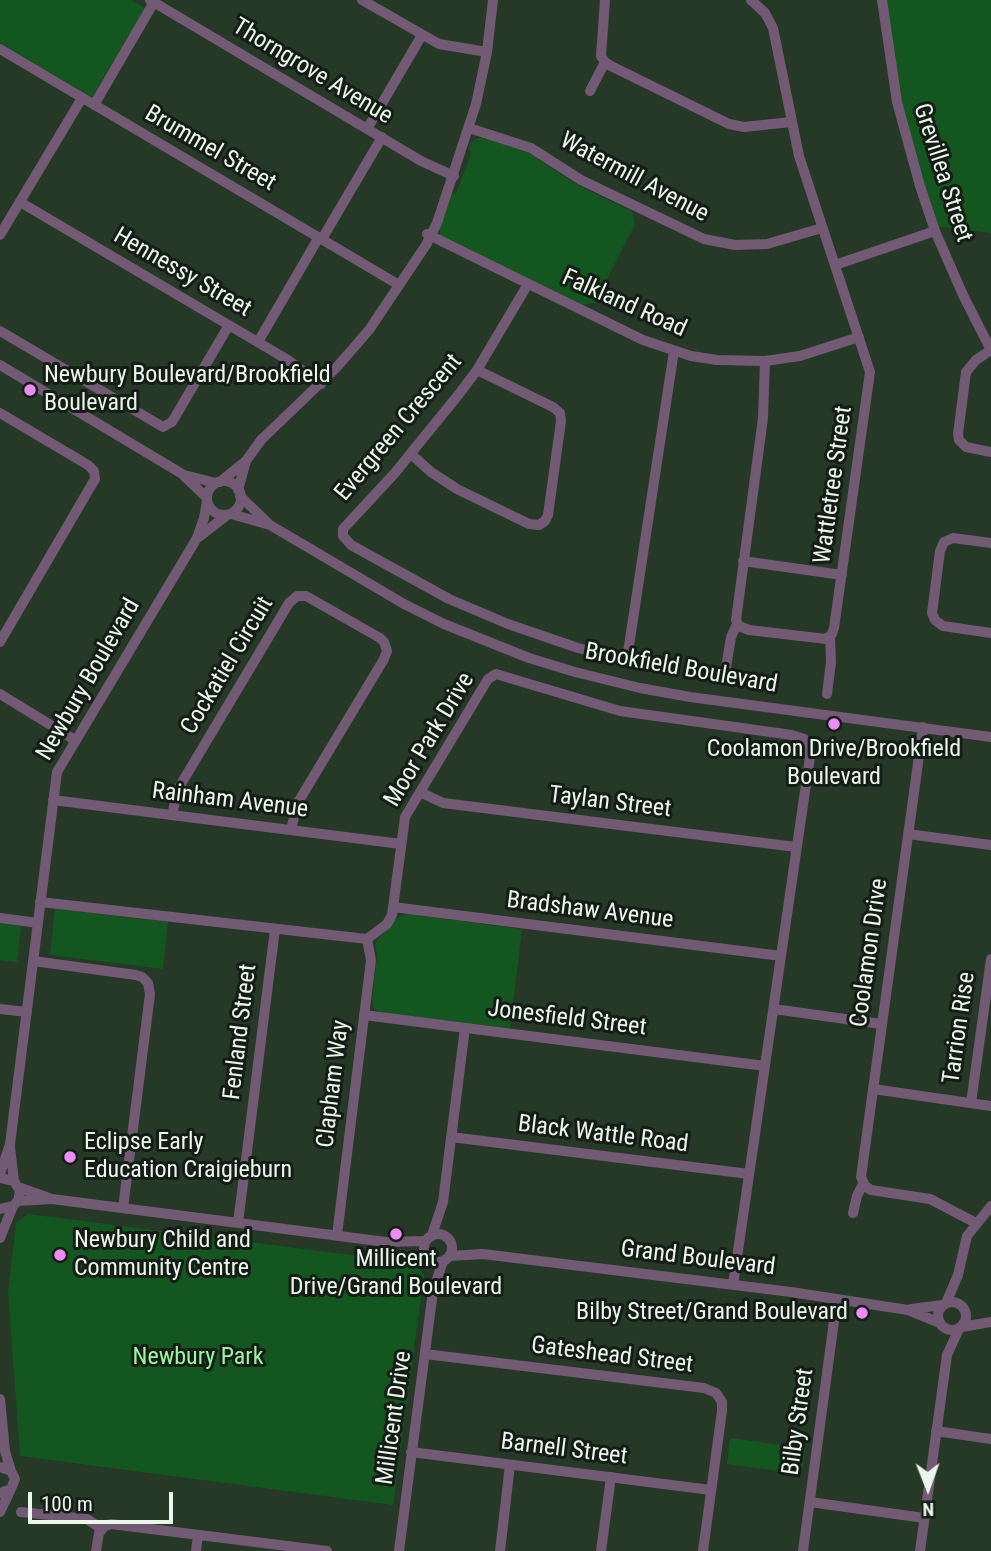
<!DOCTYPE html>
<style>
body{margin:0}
#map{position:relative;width:991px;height:1551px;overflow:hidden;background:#263826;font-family:"Roboto Condensed",sans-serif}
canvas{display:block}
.north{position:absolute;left:893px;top:1453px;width:70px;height:70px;-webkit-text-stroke:5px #141d15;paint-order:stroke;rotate:179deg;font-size:19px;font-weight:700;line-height:28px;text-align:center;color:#ecf7ec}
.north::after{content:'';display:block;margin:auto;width:24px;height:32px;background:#ecf7ec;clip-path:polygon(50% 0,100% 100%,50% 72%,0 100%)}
.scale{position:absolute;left:28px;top:1492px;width:145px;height:32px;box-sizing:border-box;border:4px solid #ecf7ec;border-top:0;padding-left:9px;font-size:21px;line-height:24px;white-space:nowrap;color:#ecf7ec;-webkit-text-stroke:5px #141d15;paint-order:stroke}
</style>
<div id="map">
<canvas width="991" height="1551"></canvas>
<div class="north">N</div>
<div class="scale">100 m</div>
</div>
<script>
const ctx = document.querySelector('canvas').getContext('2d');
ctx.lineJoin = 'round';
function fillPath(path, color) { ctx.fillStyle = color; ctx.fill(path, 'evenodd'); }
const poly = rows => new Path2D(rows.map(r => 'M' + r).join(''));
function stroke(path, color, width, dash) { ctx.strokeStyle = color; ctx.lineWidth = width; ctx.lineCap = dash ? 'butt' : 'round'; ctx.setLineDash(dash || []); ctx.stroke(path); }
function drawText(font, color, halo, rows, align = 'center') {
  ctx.font = font + ' "Roboto Condensed",sans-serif'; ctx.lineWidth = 6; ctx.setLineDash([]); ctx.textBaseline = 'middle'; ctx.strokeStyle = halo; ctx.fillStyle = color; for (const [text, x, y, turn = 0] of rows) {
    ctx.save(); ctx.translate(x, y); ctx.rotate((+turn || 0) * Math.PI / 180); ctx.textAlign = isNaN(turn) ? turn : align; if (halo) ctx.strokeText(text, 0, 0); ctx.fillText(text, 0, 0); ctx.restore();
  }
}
const green = poly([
 [0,0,131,0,145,8,92,97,0,43],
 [883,0,991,0,991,233,934,226,898,99],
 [483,137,529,153,577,185,629,210,633,214,635,224,595,303,584,305,440,235,439,228,452,194,456,193,471,154,469,149,470,144,476,139],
 [55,909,168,922,163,969,50,955],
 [408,914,522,929,510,1028,382,1013,374,1009,372,998,377,957,376,942,397,918],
 [0,923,21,926,17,962,0,960],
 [28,1214,414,1263,424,1275,393,1505,20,1456,8,1291,16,1223],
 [730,1438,805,1448,803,1468,796,1467,795,1473,727,1464]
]);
const minor = poly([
 [150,0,421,161,454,176],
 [362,0,439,44,487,52],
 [605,0,601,56,605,62,611,66,729,124,744,127,791,122],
 [751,0,765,13,773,28,799,156,870,372,834,628,832,634,826,639,749,630,739,626,736,620,763,418,765,361],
 [882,0,897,102,920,186,935,231,963,295,991,350],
 [0,49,399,285],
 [590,91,605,62],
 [94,105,154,2],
 [469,128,531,148,581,180,704,239,735,245,767,244,822,228],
 [367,129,422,35],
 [20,202,288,360,321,384],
 [427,234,643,340,691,356,717,360,765,361,800,356,859,337],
 [0,235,82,98],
 [322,239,382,137],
 [835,265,935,231],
 [528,284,477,370,459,394,394,474,343,529,343,536,351,545,449,599,508,624,578,648,612,656,622,656,628,652,674,351],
 [0,331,163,427,172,422,229,325],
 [258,342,319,237],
 [991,350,976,360,966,372,958,434,959,440,966,447,991,452],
 [0,365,184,475,216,483],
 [0,413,88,465,94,471,95,479,0,642],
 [411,454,431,472,457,489,529,524,539,525,545,521,548,515,561,421,560,413,553,407,477,370],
 [184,476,207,498],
 '207 498a17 17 0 1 1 34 0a17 17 0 1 1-34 0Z',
 [220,482,246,461,261,440,336,368,369,330,426,245,437,223,476,104,487,52,493,0],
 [238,490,246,461],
 [240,496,268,523],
 [231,514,270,525,404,604,444,624,529,658,575,672,640,688,690,697,991,737],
 [199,537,227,515],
 [991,543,953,538,944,542,940,551,932,613,935,620,943,626,991,633],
 [743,561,842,575],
 [724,680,731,637,737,624],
 [0,694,75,740],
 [827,694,831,662,830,637],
 [923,727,861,1177,865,1186,871,1190,930,1199,976,1223],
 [420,792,443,803,796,847],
 [53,800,401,844],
 [172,815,178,789,289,603,297,596,306,596,380,638,384,642,387,651,384,659,297,804,291,830],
 [908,834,991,845],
 [40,902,367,939,387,924,392,915,405,817,488,679,496,674,620,711,792,735,804,739,810,746,810,757,733,1285],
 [393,907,781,956],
 [0,918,38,923],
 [33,961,136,975,142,977,148,983,150,994,123,1208],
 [0,1009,27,1012],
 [774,1009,881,1024],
 [364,1015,765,1066],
 [873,1089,991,1106],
 [971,1103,991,959],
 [451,1137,749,1174],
 [10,1147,14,1181],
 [0,1174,10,1144,57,772,197,538,204,518,207,501],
 [0,1178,14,1181,20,1191,18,1201,13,1206,0,1209],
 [18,1187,49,1198],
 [18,1201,52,1199,386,1242,425,1241],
 [853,1213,857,1196,863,1184],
 [238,1223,275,929],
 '424 1248a14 14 0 1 1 28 0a14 14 0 1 1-28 0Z',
 [337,1235,371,960,367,939],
 [432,1235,443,1202,465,1028],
 [0,1238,13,1206],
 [449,1256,483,1254,791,1292,908,1310,940,1323],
 '938 1316a14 14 0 1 1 28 0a14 14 0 1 1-28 0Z',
 [946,1303,958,1275,967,1236,991,1206],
 [911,1309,942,1305],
 [962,1327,991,1322],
 [425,1354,704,1388,716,1393,722,1402,722,1411,703,1551],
 [0,1399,5,1451,11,1471],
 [936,1431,991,1439],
 [411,1452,711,1490],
 [0,1467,11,1471,15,1479,11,1489,0,1493],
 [810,1502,924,1518],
 [0,1512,10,1491],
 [21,1512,87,1519,102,1529],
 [96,1551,99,1533,105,1526,111,1524,327,1551],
 [196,1551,198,1535],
 [399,1551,433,1291,443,1261],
 [500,1551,510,1465],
 [601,1551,611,1477],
 [803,1551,837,1299],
 [920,1551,947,1355,959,1329]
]);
const markers = [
 [30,390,7,"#ee8bf8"],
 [834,724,7,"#ee8bf8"],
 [70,1157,7,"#ee8bf8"],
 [396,1234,7,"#ee8bf8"],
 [60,1255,7,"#ee8bf8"],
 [862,1313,7,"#ee8bf8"]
];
const streetNames = [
 ["Thorngrove Avenue",312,72,31],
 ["Brummel Street",210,149,30],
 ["Grevillea Street",942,173,72],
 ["Watermill Avenue",634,178,28],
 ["Hennessy Street",182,273,30],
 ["Falkland Road",624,304,24],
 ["Evergreen Crescent",399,428,-50],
 ["Wattletree Street",834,485,-82],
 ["Cockatiel Circuit",228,666,-59],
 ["Brookfield Boulevard",681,669,10],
 ["Newbury Boulevard",89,680,-60],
 ["Moor Park Drive",430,740,-59],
 ["Rainham Avenue",230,801,7],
 ["Taylan Street",610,803,7],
 ["Bradshaw Avenue",590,911,7],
 ["Coolamon Drive",870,953,-82],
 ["Jonesfield Street",567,1019,7],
 ["Tarrion Rise",960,1028,-82],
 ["Fenland Street",241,1032,-83],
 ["Clapham Way",334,1084,-83],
 ["Black Wattle Road",603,1135,7],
 ["Grand Boulevard",698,1259,7],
 ["Gateshead Street",612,1356,7],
 ["Millicent Drive",395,1418,-82],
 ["Bilby Street",799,1422,-82],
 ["Barnell Street",564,1450,7]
];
const poiNames = [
 ["Newbury Boulevard/Brookfield",44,376],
 ["Boulevard",44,404],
 ["Coolamon Drive/Brookfield",834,750,"center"],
 ["Boulevard",834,778,"center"],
 ["Eclipse Early",84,1143],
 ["Education Craigieburn",84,1171],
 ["Newbury Child and",74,1241],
 ["Community Centre",74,1269],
 ["Millicent",396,1260,"center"],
 ["Drive/Grand Boulevard",396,1288,"center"],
 ["Bilby Street/Grand Boulevard",848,1313,"right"]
];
const parkNames = [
 ["Newbury Park",198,1358]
];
fillPath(green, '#14561f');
stroke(minor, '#725974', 10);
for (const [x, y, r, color] of markers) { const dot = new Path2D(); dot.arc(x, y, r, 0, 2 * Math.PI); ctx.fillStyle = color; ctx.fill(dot); stroke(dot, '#141d15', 2.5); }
drawText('24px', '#ecf7ec', '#141d15', streetNames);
drawText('24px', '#ecf7ec', '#141d15', poiNames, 'left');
drawText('24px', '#9bf6a1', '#141d15', parkNames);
</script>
